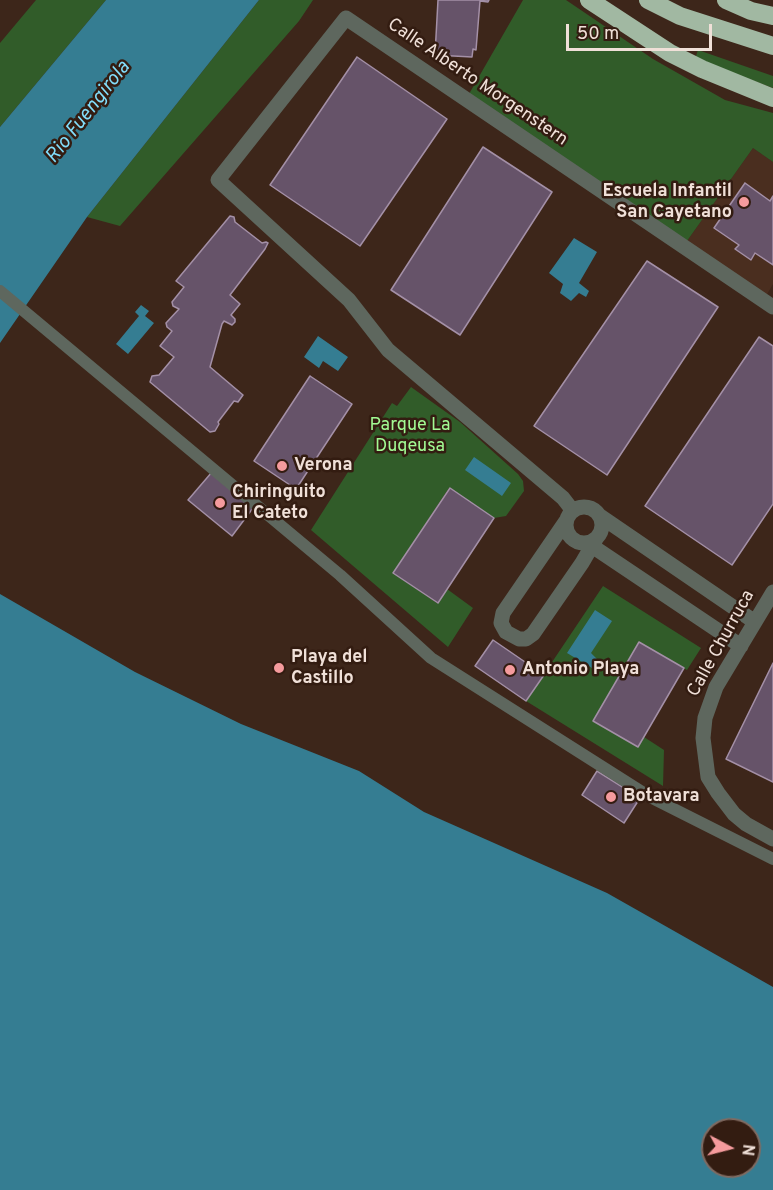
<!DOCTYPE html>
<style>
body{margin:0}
#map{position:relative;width:773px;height:1190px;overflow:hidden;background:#3d261a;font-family:Overpass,sans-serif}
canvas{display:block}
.north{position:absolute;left:701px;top:1118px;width:60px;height:60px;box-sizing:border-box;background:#331c11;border:2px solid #7f6a61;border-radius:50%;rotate:97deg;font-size:16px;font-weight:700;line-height:24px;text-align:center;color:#f0e0d8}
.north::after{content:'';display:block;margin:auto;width:21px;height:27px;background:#f59b9d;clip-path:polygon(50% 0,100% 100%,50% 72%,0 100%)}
.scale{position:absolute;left:566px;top:24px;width:146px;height:27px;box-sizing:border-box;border:3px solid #f0e0d8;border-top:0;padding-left:8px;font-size:18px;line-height:21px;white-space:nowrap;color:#f0e0d8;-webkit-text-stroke:4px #331c11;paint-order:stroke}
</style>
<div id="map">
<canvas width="773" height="1190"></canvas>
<div class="north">N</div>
<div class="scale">50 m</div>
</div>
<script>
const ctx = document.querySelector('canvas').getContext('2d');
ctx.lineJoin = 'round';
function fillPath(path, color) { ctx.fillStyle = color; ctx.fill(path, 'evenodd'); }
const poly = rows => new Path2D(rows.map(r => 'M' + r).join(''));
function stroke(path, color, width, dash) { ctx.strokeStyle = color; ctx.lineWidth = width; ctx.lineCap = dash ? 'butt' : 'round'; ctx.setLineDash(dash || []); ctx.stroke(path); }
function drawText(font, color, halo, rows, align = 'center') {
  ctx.font = font + ' Overpass,sans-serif'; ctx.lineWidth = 5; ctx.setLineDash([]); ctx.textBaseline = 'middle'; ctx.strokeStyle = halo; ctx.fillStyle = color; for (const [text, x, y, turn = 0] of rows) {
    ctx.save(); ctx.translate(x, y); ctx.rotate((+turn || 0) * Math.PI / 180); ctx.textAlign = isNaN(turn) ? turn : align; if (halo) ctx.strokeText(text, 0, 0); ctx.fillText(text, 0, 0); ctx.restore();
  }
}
const built = poly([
 [753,148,773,162,773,284,766,296,687,241]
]);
const green = poly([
 [36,0,106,0,0,127,0,43],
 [259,0,313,0,299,21,120,226,87,217],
 [523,0,566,0,653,59,725,100,773,113,773,162,753,148,687,241,469,94],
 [698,50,773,76,773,88,695,59],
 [411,387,460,422,518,474,523,481,524,491,506,516,494,518,449,488,393,573,437,603,447,589,473,608,448,647,311,530,392,403,397,406],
 [603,586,701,648,687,670,639,642,593,721,638,747,644,737,664,750,663,786,526,701]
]);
const water = poly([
 [106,0,259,0,87,217,0,343,0,127],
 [574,238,597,252,579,283,589,291,586,297,579,293,571,301,560,293,563,284,549,273],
 [141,305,149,311,145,316,154,323,128,354,116,344,139,316,135,312],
 [318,336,348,357,338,371,323,361,319,368,304,357],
 [474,457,511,483,502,496,465,470],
 [0,594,135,672,241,724,359,771,424,812,607,893,773,987,773,1190,0,1190],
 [713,1130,749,1130,749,1166,713,1166],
 [595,610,612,621,591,653,597,659,592,668,567,653]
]);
const building = poly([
 [438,0,489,0,488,2,480,1,476,50,473,49,472,57,435,55,438,0],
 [357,57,447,119,360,246,270,185,357,57],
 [483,147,552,192,460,335,391,290,483,147],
 [745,183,770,201,773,196,773,265,755,253,751,260,735,249,739,245,714,228,745,183],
 [230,216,234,217,235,222,262,243,266,242,268,243,265,249,230,295,240,304,231,315,235,319,235,322,232,325,224,321,222,324,210,367,243,395,238,402,234,401,218,422,219,424,215,431,210,432,150,382,152,376,159,375,174,357,160,346,172,331,167,327,166,323,179,309,173,306,172,302,184,287,176,281,230,216],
 [647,261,718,307,607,475,534,426,647,261],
 [759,337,773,346,773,504,732,565,645,506,759,337],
 [310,376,352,404,296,489,254,461,310,376],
 [212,472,253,508,232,536,188,500,212,472],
 [450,488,494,518,438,603,393,573,450,488],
 [493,640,544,675,526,701,475,666,493,640],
 [639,642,684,668,638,747,593,721,639,642],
 [773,663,773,782,726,759,773,663],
 [597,771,640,798,624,823,582,795,597,771]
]);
const pedestrian = poly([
 [0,291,340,575,431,658,650,797,773,859]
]);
const minor = poly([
 '566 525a18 18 0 1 1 36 0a18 18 0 1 1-36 0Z',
 [573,511,563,498,388,350,349,300,218,180,346,18,773,307],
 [600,516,755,622],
 [566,521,503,613,501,623,506,632,519,639,526,639,533,634,582,563,596,539],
 [592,546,741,646],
 [773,592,716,687,705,718,703,738,708,777,718,793,734,814,746,824,773,839]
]);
const motorway = poly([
 [589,0,670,53,702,69,773,98],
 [648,0,680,16,773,46],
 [726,0,751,11,773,16]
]);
const markers = [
 [744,202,6,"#f59b9d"],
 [282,466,6,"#f59b9d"],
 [220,503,6,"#f59b9d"],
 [279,668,6,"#f59b9d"],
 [510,670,6,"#f59b9d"],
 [611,797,6,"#f59b9d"]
];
const streetNames = [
 ["Calle Alberto Morgenstern",477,83,34],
 ["Calle Churruca",722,644,-61]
];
const poiNames = [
 ["Escuela Infantil",732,192,"right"],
 ["San Cayetano",732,213,"right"],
 ["Verona",294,466],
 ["Chiringuito",232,493],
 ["El Cateto",232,514],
 ["Playa del",291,658],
 ["Castillo",291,679],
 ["Antonio Playa",522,670],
 ["Botavara",623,797]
];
const parkNames = [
 ["Parque La",410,426],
 ["Duqeusa",410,447]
];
const waterNames = [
 ["Rio Fuengirola",89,113,-52]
];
fillPath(built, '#4a2e1f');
fillPath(green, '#315c29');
fillPath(water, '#357d92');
fillPath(building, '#665369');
stroke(building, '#a490a7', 1.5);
stroke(pedestrian, '#5e675e', 12);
stroke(minor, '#5e675e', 15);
stroke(motorway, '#a1b8a2', 18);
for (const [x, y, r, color] of markers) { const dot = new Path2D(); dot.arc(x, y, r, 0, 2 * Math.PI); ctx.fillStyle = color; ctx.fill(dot); stroke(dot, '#331c11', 2); }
drawText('18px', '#f0e0d8', '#331c11', streetNames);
drawText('bold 18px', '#f0e0d8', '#331c11', poiNames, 'left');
drawText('18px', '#a2fa93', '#331c11', parkNames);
drawText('italic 20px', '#82ddfa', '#331c11', waterNames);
</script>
